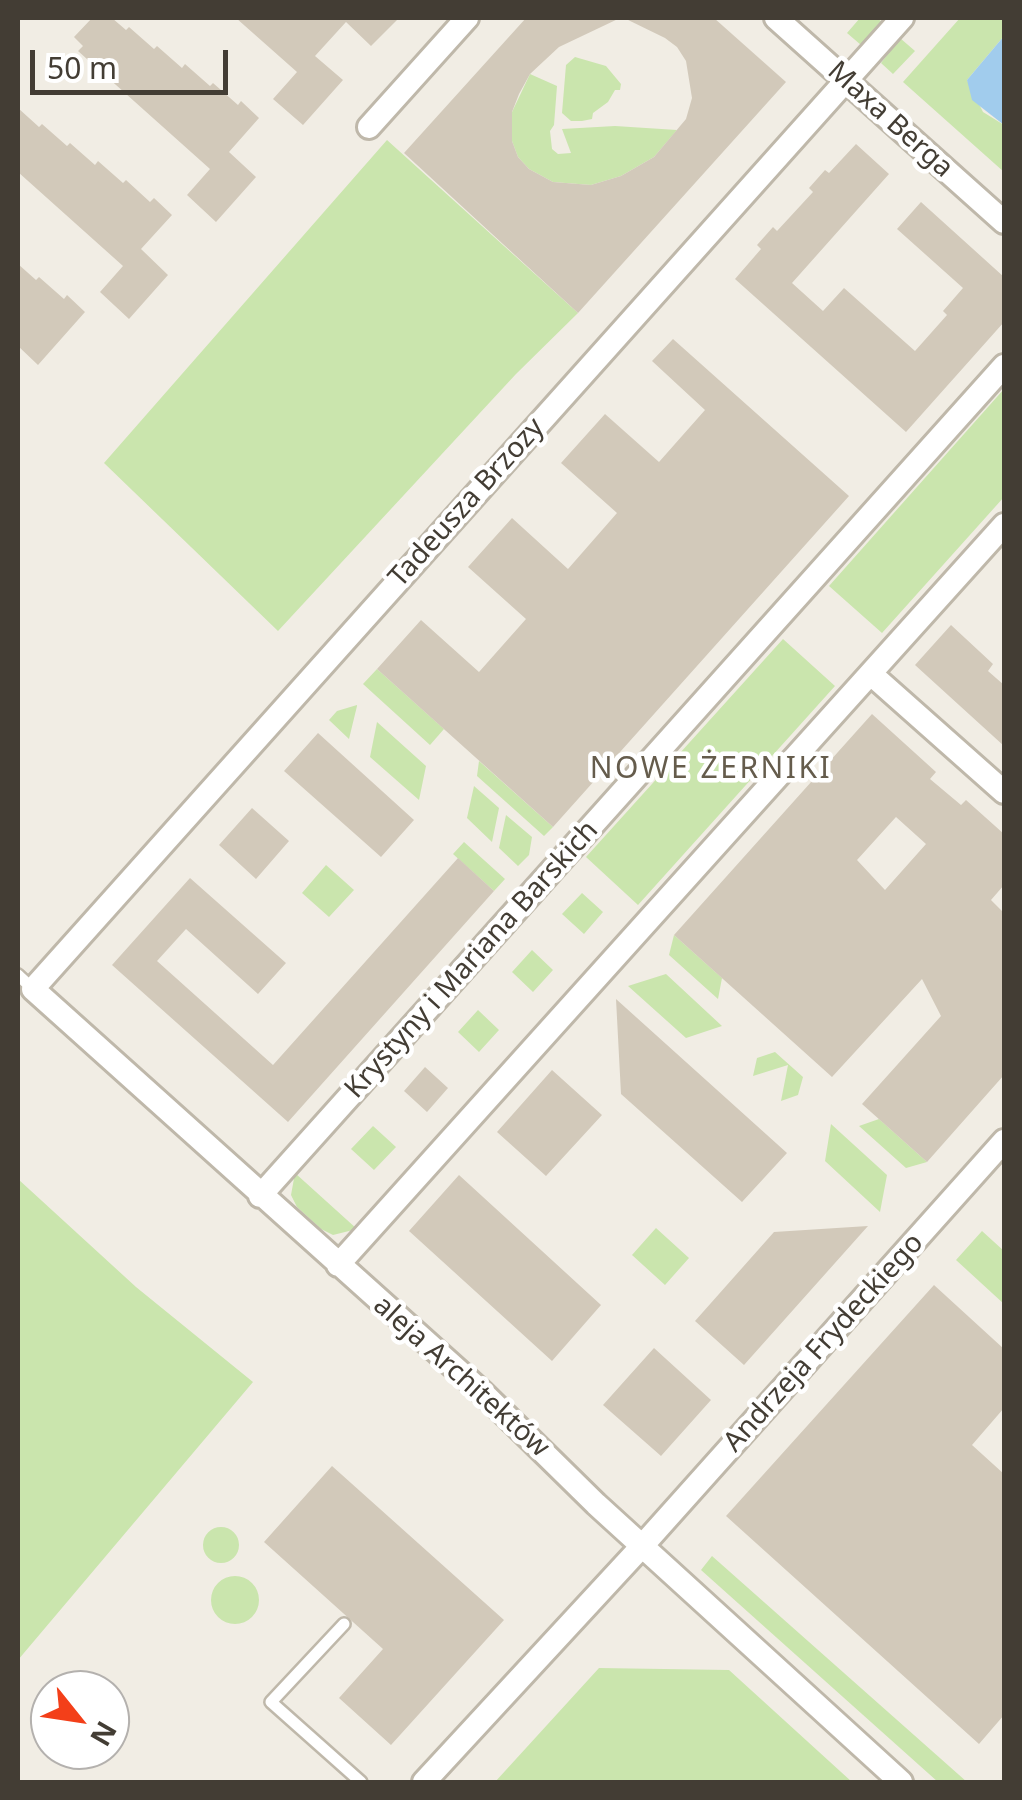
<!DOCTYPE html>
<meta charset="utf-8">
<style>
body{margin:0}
#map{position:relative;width:1022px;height:1800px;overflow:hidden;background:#f1ede4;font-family:"Noto Sans",sans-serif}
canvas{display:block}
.frame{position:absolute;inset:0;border:20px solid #433d34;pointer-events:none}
.north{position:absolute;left:30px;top:1670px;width:100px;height:100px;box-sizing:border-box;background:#fff;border:2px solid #b4b1ae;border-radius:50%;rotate:120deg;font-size:28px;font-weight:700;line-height:40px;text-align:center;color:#433d34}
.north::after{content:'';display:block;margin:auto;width:35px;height:45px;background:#f33f19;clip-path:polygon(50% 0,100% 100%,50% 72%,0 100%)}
.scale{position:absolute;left:30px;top:50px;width:198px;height:45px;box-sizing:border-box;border:5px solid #433d34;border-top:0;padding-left:12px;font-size:30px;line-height:35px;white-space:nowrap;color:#433d34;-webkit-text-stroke:8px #fff;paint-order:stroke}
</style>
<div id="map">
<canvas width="1022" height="1800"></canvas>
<div class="frame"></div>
<div class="north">N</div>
<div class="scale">50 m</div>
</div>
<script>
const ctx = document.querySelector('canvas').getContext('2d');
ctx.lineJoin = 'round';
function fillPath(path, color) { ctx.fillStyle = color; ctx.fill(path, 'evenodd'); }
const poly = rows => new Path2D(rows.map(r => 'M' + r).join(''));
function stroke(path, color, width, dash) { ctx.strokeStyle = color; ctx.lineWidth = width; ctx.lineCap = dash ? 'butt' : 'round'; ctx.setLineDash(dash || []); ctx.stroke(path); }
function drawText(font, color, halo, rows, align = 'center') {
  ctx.font = font + ' "Noto Sans",sans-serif'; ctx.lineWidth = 9; ctx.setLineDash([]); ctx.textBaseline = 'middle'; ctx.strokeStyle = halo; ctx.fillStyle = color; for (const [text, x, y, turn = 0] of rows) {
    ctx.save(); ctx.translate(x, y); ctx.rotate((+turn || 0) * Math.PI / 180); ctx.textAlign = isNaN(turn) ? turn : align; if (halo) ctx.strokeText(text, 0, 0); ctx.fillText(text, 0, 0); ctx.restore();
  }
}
const green = poly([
 [860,18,877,18,882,22,861,45,847,33],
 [960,18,1004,18,1004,36,967,80,983,112,1004,125,1004,172,903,82],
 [900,38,915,51,893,74,881,63],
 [575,57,606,66,621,84,620,90,615,90,608,102,593,113,592,119,582,121,571,121,562,113,566,65],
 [530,74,557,86,554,125,550,131,552,149,558,154,571,153,562,129,615,126,677,130,654,157,621,176,591,185,553,182,529,169,518,157,512,141,512,112],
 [387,140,578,313,516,374,278,631,104,463],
 [1004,389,1004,497,882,633,829,586],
 [783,639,835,686,638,905,586,857],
 [377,669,444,729,430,745,363,684],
 [357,705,357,706,349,739,329,720,337,711],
 [377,722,426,766,419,800,370,757],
 [479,761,553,827,544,836,477,776],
 [474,786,499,808,492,842,467,818],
 [506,815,532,837,529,855,518,866,499,848],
 [464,842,505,879,494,891,453,854],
 [326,865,354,890,329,917,302,893],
 [582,893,603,912,584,934,562,914],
 [674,935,722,978,718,999,669,955],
 [532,950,553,970,533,992,512,972],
 [666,974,722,1026,686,1038,628,986],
 [478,1010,499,1030,479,1052,458,1032],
 [775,1052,803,1077,798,1095,781,1101,788,1065,753,1076,757,1058],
 [879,1119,927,1162,906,1168,859,1126],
 [831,1124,887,1175,880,1212,825,1161],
 [373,1126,396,1147,374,1170,351,1149],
 [295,1173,357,1229,333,1235,321,1229,297,1207,291,1195],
 [18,1179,136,1287,253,1382,18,1660],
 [656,1228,689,1258,665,1285,632,1255],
 [982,1231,1004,1251,1004,1304,956,1260],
 '203 1545a18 18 0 1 1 36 0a18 18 0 1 1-36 0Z',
 [712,1556,967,1782,938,1782,701,1570],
 '211 1600a24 24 0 1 1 48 0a24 24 0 1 1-48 0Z',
 [599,1668,729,1670,852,1782,495,1782]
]);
const water = poly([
 [1004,36,1004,125,972,100,967,80]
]);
const building = poly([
 [92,18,112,18,126,30,129,27,154,49,157,46,182,68,185,64,210,86,213,83,238,105,241,101,259,118,229,152,256,177,216,222,187,195,210,169,78,51,83,46,74,37],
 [236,18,399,18,371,46,346,22,315,56,343,80,303,125,273,99,297,72],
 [526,18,620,18,559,47,530,74,519,94,512,112,512,141,518,157,529,169,553,182,591,185,621,176,654,157,686,119,692,98,686,61,677,47,665,38,624,18,714,18,786,82,578,313,404,153],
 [18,108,39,127,42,124,67,146,70,143,95,165,98,161,123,183,126,180,150,202,154,198,172,215,141,249,168,275,129,319,100,292,123,266,18,172],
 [856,144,889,174,792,283,823,311,844,288,915,351,947,315,943,311,963,288,897,229,921,202,1004,277,1004,322,906,432,735,279,761,249,757,245,773,227,777,231,813,192,809,188,825,170,829,173],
 [18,264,36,280,39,277,64,299,67,295,85,312,38,365,18,346],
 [673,339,849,496,553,827,377,669,421,620,479,672,526,619,468,567,512,518,568,569,617,513,561,463,605,414,659,462,705,410,652,361],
 [951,625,993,664,988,671,1004,685,1004,746,915,665],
 [872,714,936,772,930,779,961,805,966,800,1004,834,1004,885,991,900,1004,913,1004,1075,927,1162,862,1104,941,1016,922,979,832,1077,674,935],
 [896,817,926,844,885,890,857,860],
 [318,733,414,820,381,857,284,771],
 [252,808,289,841,256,879,219,845],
 [458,858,494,891,288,1122,112,965,190,878,286,963,258,994,186,929,157,961,273,1065],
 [616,999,787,1153,742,1202,621,1094],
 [425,1067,448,1088,427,1112,404,1091],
 [552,1070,602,1115,546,1176,497,1132],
 [459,1175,601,1305,552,1361,409,1231],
 [868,1226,744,1365,695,1321,774,1232],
 [934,1285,1004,1349,1004,1408,972,1445,1004,1474,1004,1715,979,1744,726,1516],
 [654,1348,711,1400,661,1456,603,1405],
 [332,1466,504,1620,391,1745,339,1698,383,1649,264,1542]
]);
const service = poly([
 [18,975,33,989],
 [344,1624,271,1702,361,1782]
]);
const minor = poly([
 [776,18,1004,222],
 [369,127,467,18],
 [871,674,1004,792],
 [260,1196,1004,366],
 [338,1265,1004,525],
 [424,1782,643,1545,1004,1141],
 [901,1782,596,1504,483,1393,33,989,902,18]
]);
const streetNames = [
 ["Maxa Berga",890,120,42],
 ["Tadeusza Brzozy",467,503,-48],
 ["Krystyny i Mariana Barskich",472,960,-48],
 ["Andrzeja Frydeckiego",824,1343,-48],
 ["aleja Architektów",461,1377,42]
];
const neighbourhoodNames = [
 ["NOWE ŻERNIKI",711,769]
];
fillPath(green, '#cae5ad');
fillPath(water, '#a1cced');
fillPath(building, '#d2c9ba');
stroke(service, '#bfb8aa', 16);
stroke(minor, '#bfb8aa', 28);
stroke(service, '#fff', 11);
stroke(minor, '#fff', 22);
drawText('28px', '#433d34', '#fff', streetNames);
ctx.letterSpacing = '2.5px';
drawText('30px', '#655c4c', '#fff', neighbourhoodNames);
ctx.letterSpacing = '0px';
</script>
